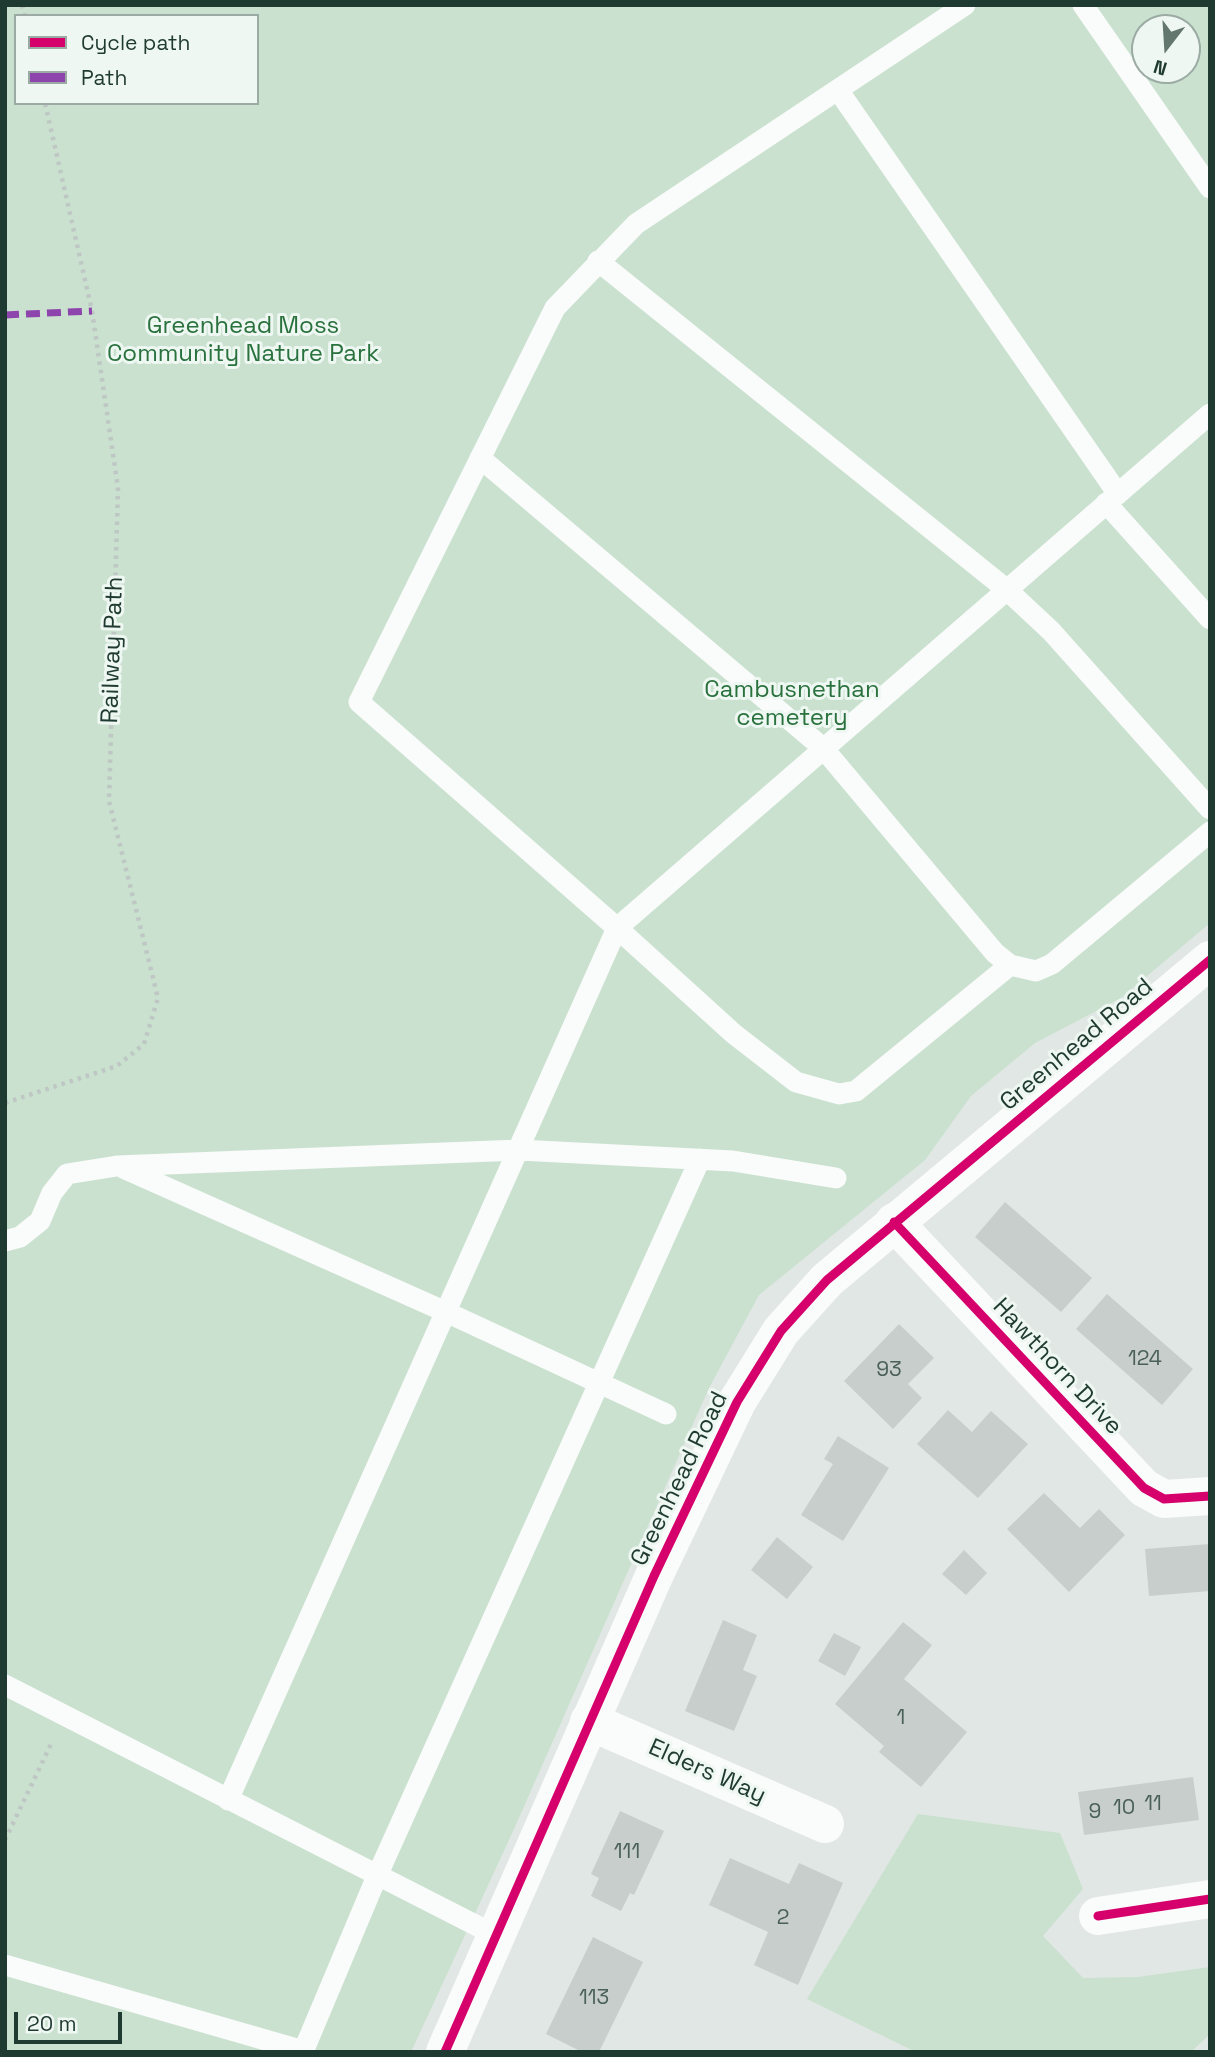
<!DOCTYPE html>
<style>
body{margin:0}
#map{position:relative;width:1215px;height:2057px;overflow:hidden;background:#e1e7e4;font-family:"Space Grotesk",sans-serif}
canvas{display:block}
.frame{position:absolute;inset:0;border:7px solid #1f3a30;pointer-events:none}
.legend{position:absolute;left:14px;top:14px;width:245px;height:91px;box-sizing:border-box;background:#eef7f2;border:2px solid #9baba4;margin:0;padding:9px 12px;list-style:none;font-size:21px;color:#1f3a30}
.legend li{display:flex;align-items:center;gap:14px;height:35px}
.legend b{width:35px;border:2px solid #9baba4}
.north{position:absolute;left:1131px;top:14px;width:70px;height:70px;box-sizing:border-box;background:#eef7f2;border:2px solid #9baba4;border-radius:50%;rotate:197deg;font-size:19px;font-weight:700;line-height:28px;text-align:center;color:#1f3a30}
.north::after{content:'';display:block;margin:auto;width:24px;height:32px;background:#63776f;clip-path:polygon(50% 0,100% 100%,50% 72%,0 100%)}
.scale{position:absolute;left:14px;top:2012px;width:108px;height:32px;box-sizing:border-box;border:4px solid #1f3a30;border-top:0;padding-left:9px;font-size:21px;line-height:24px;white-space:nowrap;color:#1f3a30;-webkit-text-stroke:5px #eef7f2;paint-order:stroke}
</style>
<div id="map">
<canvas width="1215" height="2057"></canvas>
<div class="frame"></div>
<ul class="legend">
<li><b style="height:9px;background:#d6006c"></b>Cycle path</li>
<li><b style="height:9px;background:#8e44ad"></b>Path</li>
</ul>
<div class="north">N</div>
<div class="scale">20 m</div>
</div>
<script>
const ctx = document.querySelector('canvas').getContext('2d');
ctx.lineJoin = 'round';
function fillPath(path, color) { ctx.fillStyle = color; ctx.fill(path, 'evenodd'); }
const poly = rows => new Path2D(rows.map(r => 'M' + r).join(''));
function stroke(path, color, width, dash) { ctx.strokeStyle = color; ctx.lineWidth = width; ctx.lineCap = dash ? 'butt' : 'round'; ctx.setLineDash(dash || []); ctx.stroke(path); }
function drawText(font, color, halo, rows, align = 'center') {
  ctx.font = font + ' "Space Grotesk",sans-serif'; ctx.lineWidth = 6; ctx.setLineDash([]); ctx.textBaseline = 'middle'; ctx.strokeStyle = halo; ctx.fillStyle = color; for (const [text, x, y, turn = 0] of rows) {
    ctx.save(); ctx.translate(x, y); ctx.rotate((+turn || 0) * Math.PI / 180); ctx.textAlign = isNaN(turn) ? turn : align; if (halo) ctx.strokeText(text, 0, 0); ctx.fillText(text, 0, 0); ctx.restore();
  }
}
const green = poly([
 [5,5,1210,5,1210,923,1121,998,1035,1043,971,1096,925,1160,759,1295,709,1388,514,1829,411,2052,5,2052],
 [16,16,257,16,257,103,16,103],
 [1145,28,1187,28,1187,70,1145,70],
 [918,1814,1060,1833,1083,1889,1043,1936,1083,1978,1138,1977,1210,1967,1210,2034,1191,2052,916,2052,807,1999]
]);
const building = poly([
 [1005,1202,1092,1278,1061,1312,975,1237],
 [1107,1294,1193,1369,1162,1405,1076,1329],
 [899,1324,934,1358,908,1384,922,1398,893,1429,844,1381],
 [948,1410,972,1432,991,1411,1028,1444,978,1498,917,1444],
 [838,1436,889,1468,843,1541,801,1515,833,1464,824,1459],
 [1044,1493,1080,1528,1099,1509,1125,1535,1069,1592,1007,1529],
 [777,1537,813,1567,787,1599,751,1570],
 [1210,1544,1210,1591,1149,1596,1145,1549],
 [964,1550,987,1573,966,1595,942,1574],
 [723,1620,757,1635,743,1670,757,1676,734,1731,685,1711],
 [903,1622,932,1645,904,1679,967,1732,921,1787,879,1752,884,1746,835,1704],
 [834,1633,861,1647,845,1676,818,1661],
 [1193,1777,1199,1820,1084,1835,1078,1792],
 [620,1811,664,1831,634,1895,630,1893,621,1911,591,1896,599,1878,591,1874],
 [730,1858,789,1884,799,1863,843,1883,798,1985,754,1965,768,1932,709,1905],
 [593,1937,643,1962,599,2052,582,2052,546,2034]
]);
const path = poly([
 [22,5,25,16],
 [5,1103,117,1066,144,1044,158,998,109,801,118,488,92,311,45,103],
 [5,1840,52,1742]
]);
const service = poly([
 [965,5,636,224,555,308,359,702,617,928,734,1034,796,1082,839,1094,856,1091,1010,965],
 [1083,5,1210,188],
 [838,90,1118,494],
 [598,261,1006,589,1051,631,1210,809],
 [480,458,823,748,995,953,1010,965,1036,971,1052,964,1210,832],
 [1106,503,1210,619],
 [123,1168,446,1312,666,1414],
 [5,1241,20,1237,40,1221,52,1193,67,1174,117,1166,519,1150,733,1161,836,1178],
 [5,1685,495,1935],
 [228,1800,617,928,1210,414],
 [5,1965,304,2051],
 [303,2052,377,1876,700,1159]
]);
const minor = poly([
 [894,1222,1144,1488,1164,1499,1210,1496],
 [589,1721,825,1824],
 [1098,1916,1210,1899]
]);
const tertiary = poly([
 [445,2052,654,1576,737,1402,781,1331,827,1280,1210,960]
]);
const quiet = poly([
 [5,315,92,311]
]);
const cycleway = poly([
 [894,1222,1144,1488,1164,1499,1210,1496],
 [1098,1916,1210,1899],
 [445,2052,654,1576,737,1402,781,1331,827,1280,1210,960]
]);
const numberNames = [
 ["124",1145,1359],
 ["93",889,1370],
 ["1",901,1718],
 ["11",1153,1804],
 ["10",1124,1808],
 ["9",1095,1812],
 ["111",627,1852],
 ["2",783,1918],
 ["113",594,1998]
];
const parkNames = [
 ["Greenhead Moss",243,326],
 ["Community Nature Park",243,354],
 ["Cambusnethan",792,690],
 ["cemetery",792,718]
];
const streetNames = [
 ["Railway Path",113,650,-88],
 ["Greenhead Road",1077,1045,-40],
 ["Hawthorn Drive",1057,1367,47],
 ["Greenhead Road",680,1479,-64],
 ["Elders Way",707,1772,24]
];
fillPath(green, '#c9e1ce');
fillPath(building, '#c8cecb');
stroke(path, '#bfc7c5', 4.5, [3.5, 5]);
stroke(service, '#fafbfb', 21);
stroke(minor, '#fafbfb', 38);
stroke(tertiary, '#fafbfb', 38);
stroke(quiet, '#8e44ad', 7, [14, 7]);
stroke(cycleway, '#d6006c', 9);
drawText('21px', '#4a6058', null, numberNames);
drawText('24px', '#29713d', '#eef7f2', parkNames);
drawText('24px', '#1f3a30', '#eef7f2', streetNames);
</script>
